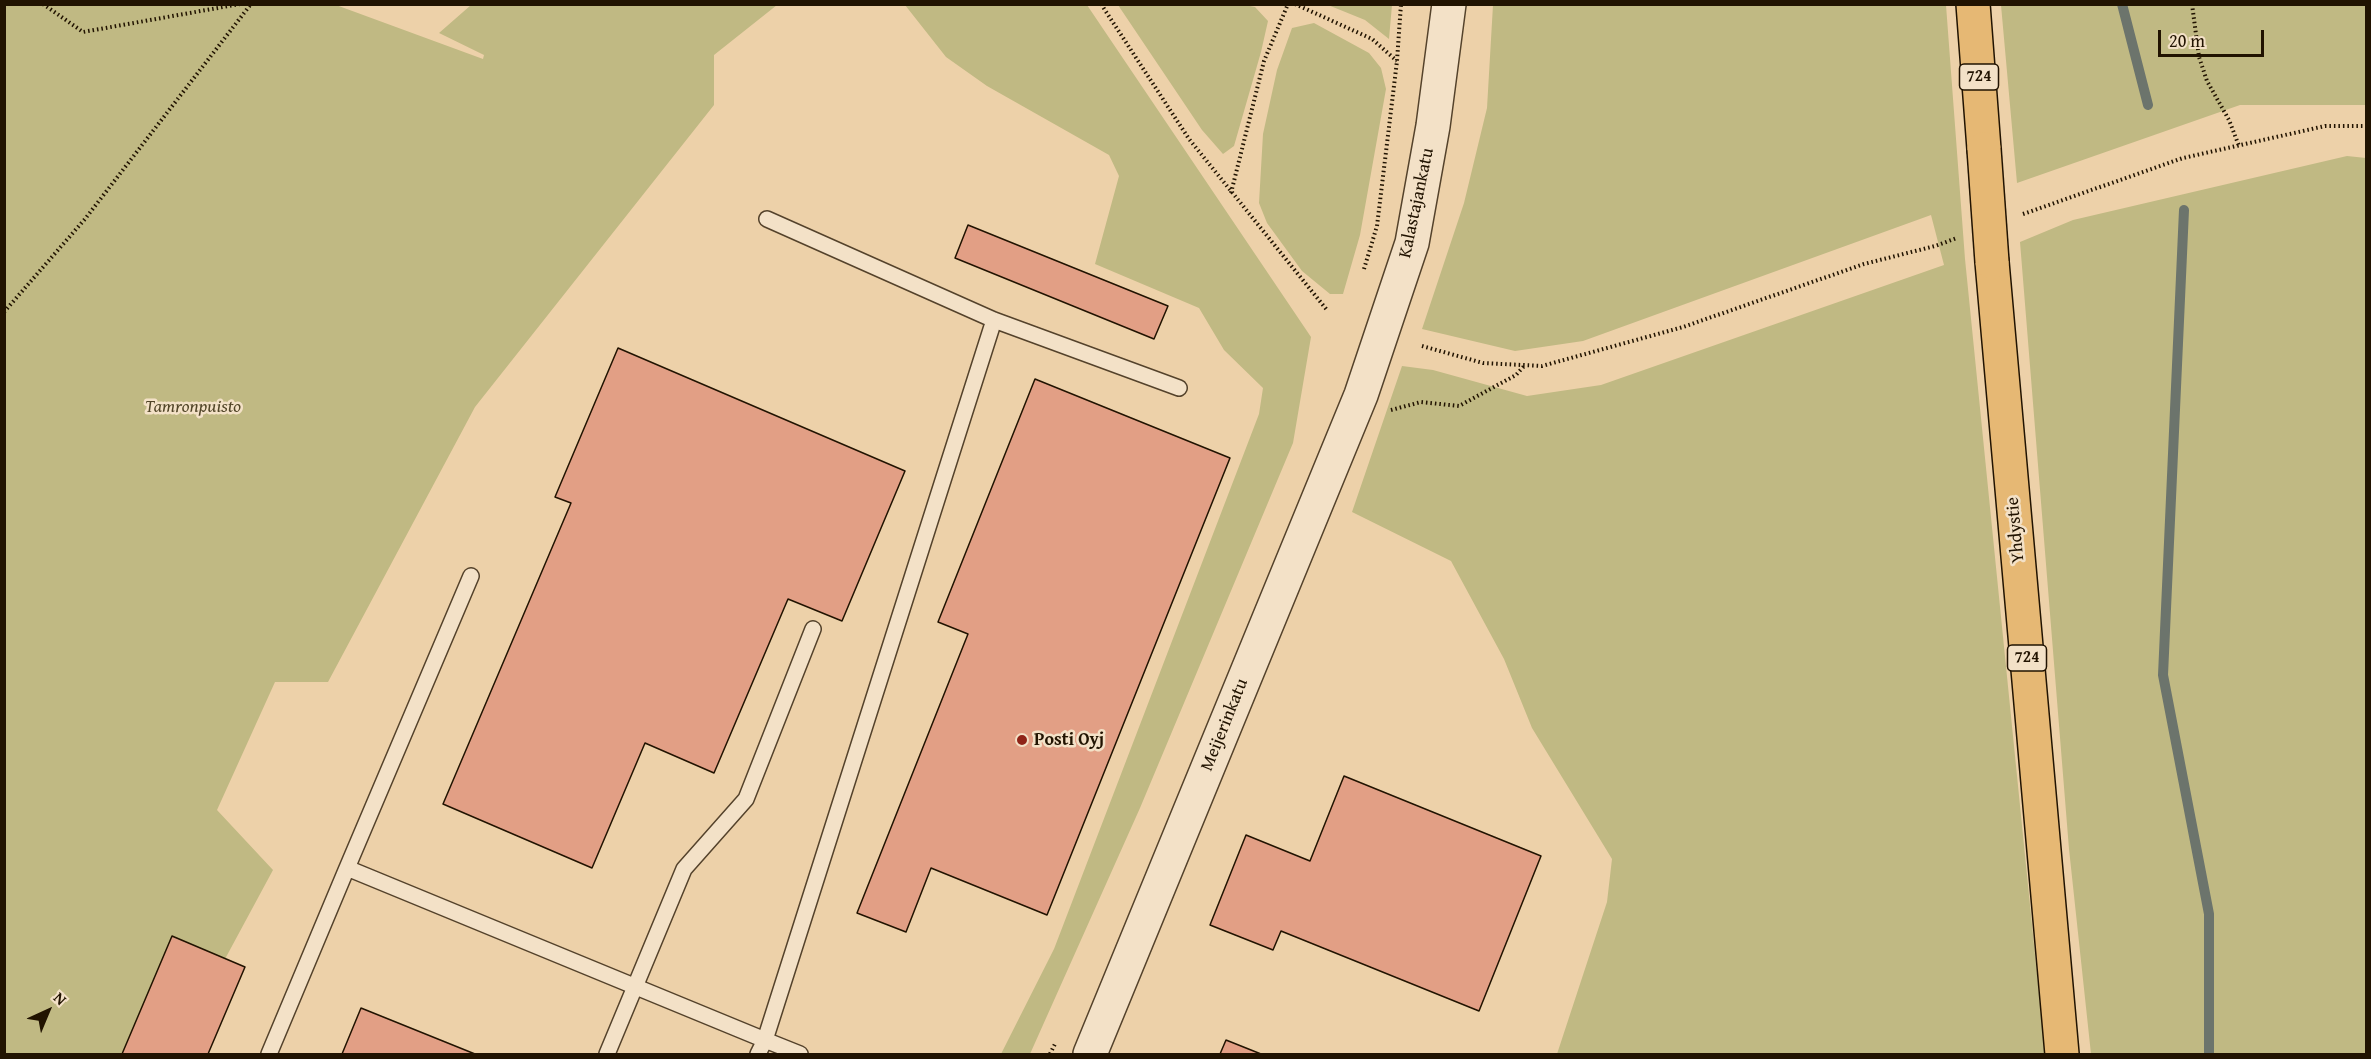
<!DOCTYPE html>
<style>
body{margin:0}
#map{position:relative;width:2371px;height:1059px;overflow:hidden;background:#edd1a9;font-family:"Gentium Book Plus",serif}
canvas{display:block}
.frame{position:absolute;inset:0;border:6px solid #211301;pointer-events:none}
.north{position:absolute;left:18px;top:981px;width:60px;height:60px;-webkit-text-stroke:4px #f3e1c7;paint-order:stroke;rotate:44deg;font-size:16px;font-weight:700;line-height:24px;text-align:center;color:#211301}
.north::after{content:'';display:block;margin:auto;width:21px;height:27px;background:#211301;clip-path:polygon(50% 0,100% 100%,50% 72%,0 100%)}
.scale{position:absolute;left:2158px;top:30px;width:106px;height:27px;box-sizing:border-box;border:3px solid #211301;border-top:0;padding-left:8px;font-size:18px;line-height:21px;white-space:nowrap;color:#211301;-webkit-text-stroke:4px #f3e1c7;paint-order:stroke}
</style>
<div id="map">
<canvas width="2371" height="1059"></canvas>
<div class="frame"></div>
<div class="north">N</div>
<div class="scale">20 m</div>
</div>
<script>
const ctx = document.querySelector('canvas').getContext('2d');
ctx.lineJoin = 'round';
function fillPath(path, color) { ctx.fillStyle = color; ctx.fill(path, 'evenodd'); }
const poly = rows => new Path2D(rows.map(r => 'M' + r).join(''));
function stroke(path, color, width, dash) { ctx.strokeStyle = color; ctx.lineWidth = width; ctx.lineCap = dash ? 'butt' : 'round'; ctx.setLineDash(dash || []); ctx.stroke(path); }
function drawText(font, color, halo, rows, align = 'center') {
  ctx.font = font + ' "Gentium Book Plus",serif'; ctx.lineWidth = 5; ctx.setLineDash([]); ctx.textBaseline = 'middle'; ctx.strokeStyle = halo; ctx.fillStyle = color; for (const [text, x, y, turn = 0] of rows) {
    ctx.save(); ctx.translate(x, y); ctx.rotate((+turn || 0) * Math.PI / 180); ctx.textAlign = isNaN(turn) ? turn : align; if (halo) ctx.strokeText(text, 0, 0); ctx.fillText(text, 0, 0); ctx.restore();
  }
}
const green = poly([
 [5,5,336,5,483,59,484,55,439,33,471,5,777,5,714,55,714,105,475,407,328,682,275,682,217,810,273,870,225,959,172,937,122,1054,5,1054],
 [905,5,1087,5,1311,337,1293,443,1140,808,1030,1054,1001,1054,1054,949,1259,414,1263,388,1224,350,1199,308,1095,264,1119,176,1109,155,987,86,946,57],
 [1118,5,1245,5,1255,7,1268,21,1261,52,1234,146,1223,154,1202,130],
 [1328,5,1392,5,1389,39,1365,20],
 [1493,5,1946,5,1965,259,2045,1054,1557,1054,1607,902,1612,859,1532,728,1504,659,1451,561,1352,512,1402,366,1433,370,1527,396,1601,385,1944,265,1931,215,1583,341,1515,351,1422,329,1464,203,1487,108],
 [2001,5,2366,5,2366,105,2240,105,2017,183],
 [1314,23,1369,53,1381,68,1386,89,1360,235,1343,294,1330,294,1302,271,1267,223,1259,203,1263,134,1277,70,1292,28],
 [2347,156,2366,158,2366,1054,2091,1054,2069,849,2020,242,2073,220]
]);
const stream = poly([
 [2122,4,2148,105],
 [2184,210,2163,675,2209,914,2209,1054]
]);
const building = poly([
 [968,225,1168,306,1154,339,955,258,968,225],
 [618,348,905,471,842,621,788,599,714,773,645,743,592,868,443,804,571,503,555,497,618,348],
 [1035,379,1230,458,1047,915,931,868,906,932,857,913,968,634,938,622,1035,379],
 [1344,776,1541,856,1479,1011,1281,931,1273,950,1210,925,1246,835,1310,861,1344,776],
 [172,936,245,967,208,1054,122,1054,172,936],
 [361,1008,475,1054,342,1054,361,1008],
 [1226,1040,1261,1054,1220,1054,1226,1040]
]);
const path = poly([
 [43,4,83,32,240,4],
 [1101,4,1189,139,1327,310],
 [1295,4,1372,39,1397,61],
 [2192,4,2199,57,2207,81,2229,120,2239,146],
 [1231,193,1264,61,1288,4],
 [2023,214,2183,158,2325,126,2366,126],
 [1364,269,1377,226,1397,61,1401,4],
 [4,312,85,219,251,4],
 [1422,346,1483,363,1542,366,1683,327,1864,264,1935,246,1957,238],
 [1391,410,1421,402,1459,406,1516,375,1525,365],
 [1050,1054,1055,1044]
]);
const service = poly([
 [767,219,994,320],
 [347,868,471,576],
 [269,1054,347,868,765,1040,994,320,1179,388],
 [607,1054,684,869,746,799,813,629],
 [758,1054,765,1040,800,1054]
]);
const tertiary = poly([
 [1090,1054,1361,395,1412,243,1433,126,1449,4]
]);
const primary = poly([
 [1973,4,1984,149],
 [1992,262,2062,1054]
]);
const primaryBridge = poly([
 [1984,149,1992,262]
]);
const markers = [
 [1022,740,6,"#8f2418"]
];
const shields = [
 [1979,77,39],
 [2027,658,39]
];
const shieldNames = [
 ["724",1979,77],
 ["724",2027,658]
];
const streetNames = [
 ["Kalastajankatu",1417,203,-78],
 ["Yhdystie",2016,530,-95],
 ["Meijerinkatu",1225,725,-68]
];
const parkNames = [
 ["Tamronpuisto",193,407]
];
const poiNames = [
 ["Posti Oyj",1034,740]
];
fillPath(green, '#c0b983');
stroke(stream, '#6c746c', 10);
fillPath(building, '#e29f85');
stroke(building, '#211301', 1.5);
stroke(service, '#54422b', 18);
stroke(tertiary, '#54422b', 36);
stroke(primary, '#211301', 36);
stroke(path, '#211301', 4, [1.5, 3]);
stroke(service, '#f3e1c7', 15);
stroke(tertiary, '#f3e1c7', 33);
stroke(primary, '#e6b874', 33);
stroke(primaryBridge, '#211301', 36, []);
stroke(primaryBridge, '#e6b874', 33);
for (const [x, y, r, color] of markers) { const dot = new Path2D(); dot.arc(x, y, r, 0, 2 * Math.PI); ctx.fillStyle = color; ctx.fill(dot); stroke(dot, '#f3e1c7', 2); }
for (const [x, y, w] of shields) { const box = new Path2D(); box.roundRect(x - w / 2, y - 13, w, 26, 4.5); ctx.fillStyle = '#f3e1c7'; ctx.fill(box); stroke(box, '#211301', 1.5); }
drawText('bold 16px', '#211301', null, shieldNames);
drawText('18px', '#211301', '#f3e1c7', streetNames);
drawText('italic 18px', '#514528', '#f3e1c7', parkNames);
drawText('bold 18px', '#211301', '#f3e1c7', poiNames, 'left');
</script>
